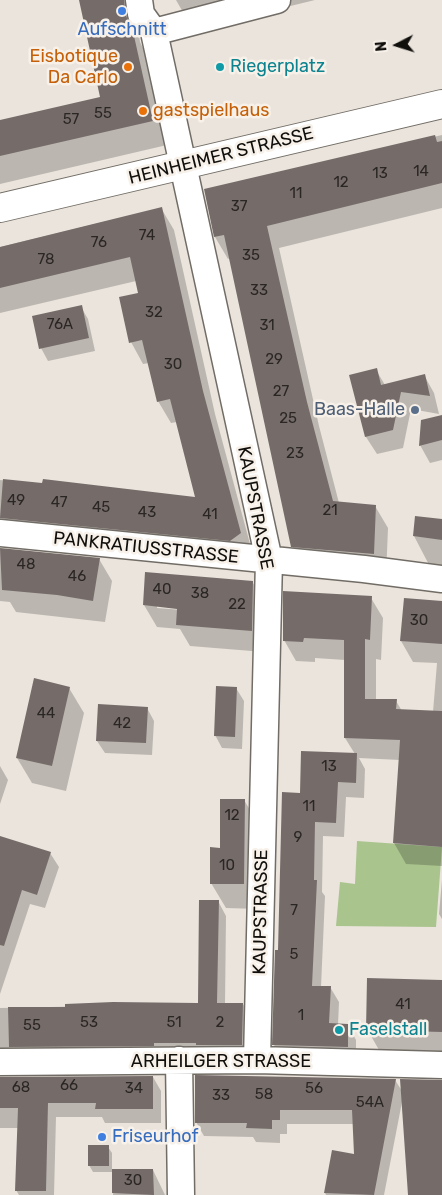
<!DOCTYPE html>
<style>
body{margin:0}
#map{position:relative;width:442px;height:1195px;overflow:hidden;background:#eae4dc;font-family:Rubik,sans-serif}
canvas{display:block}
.north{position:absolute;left:372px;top:20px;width:50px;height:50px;-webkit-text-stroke:4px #f7f1e9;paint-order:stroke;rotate:265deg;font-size:14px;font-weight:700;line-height:20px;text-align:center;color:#110f0c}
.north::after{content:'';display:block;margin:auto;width:18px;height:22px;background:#110f0c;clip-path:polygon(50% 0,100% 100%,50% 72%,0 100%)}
</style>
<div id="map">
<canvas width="442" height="1195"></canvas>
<div class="north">N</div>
</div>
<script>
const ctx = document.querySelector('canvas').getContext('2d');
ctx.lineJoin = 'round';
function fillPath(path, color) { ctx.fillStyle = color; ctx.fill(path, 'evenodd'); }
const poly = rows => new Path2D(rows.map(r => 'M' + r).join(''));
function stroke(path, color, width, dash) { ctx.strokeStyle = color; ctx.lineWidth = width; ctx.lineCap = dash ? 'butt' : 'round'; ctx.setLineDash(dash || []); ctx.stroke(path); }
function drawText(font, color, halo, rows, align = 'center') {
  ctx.font = font + ' Rubik,sans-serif'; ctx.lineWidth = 5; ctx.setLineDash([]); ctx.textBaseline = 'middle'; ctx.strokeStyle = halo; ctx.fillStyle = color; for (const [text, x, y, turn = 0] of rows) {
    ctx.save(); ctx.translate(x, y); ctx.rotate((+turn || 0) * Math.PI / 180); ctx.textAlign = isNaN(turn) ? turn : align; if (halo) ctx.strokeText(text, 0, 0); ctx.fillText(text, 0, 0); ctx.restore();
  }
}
const green = poly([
 [357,841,442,847,436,927,336,926,340,882,355,884]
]);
const shadow = poly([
 [82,0,134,0,140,42,146,54,167,145,0,184,0,121,102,98],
 [176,0,315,0,201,28,188,21],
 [442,135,442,208,279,248,319,426,339,503,375,506,388,528,386,576,305,569,292,546,230,258,228,259,215,237,205,190],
 [161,208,174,230,215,414,253,555,6,541,0,547,0,480,196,498,177,422,171,423,158,401,149,363,143,364,131,342,139,294,136,281,0,313,0,247],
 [81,307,88,319,95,351,48,361,41,348],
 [376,370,385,385,424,375,434,393,439,414,411,409,403,448,377,454,366,437,351,376],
 [442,421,442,460,430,463,420,445],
 [442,520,442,583,438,582,414,536],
 [0,549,99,559,112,581,105,622,16,612,10,602,0,601],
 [253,583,266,605,264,652,190,646,180,629,157,627,144,605],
 [157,605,184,608,183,610,157,608],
 [371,598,383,618,381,660,376,659,376,700,396,701,402,711,433,712,437,663,413,662,401,641,442,603,442,866,406,864,394,843,400,760,359,758,365,769,364,798,346,797,344,837,323,836,322,892,325,896,321,987,330,987,339,1002,338,1025,348,1025,356,1040,356,1062,282,1060,274,1045,276,951,280,951,301,794,355,754,345,738,345,660,315,658,315,662,296,661,284,640],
 [69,688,84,713,66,791,32,783,17,758],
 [236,688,244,701,242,749,222,748,215,735],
 [147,708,154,721,152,755,105,753,97,741],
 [0,766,8,780,0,804],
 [244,800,259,825,258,909,226,908,211,883,221,849],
 [0,837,50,853,59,867,45,908,30,904,0,994],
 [442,880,442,919,439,914],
 [218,901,226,916,225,1004,243,1004,251,1018,250,1059,0,1064,0,1008,199,1004],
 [442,981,442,1051,379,1050,367,1029],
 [153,1077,161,1091,161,1123,105,1123,102,1117,56,1117,54,1195,19,1195,16,1190,19,1128,0,1128,0,1078],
 [395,1080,402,1091,442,1081,442,1195,409,1195,402,1102,384,1195,326,1195,325,1193,356,1155,354,1124,287,1124,287,1134,280,1134,280,1143,256,1142,253,1137,204,1136,196,1122],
 [108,1147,112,1153,112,1170,153,1170,165,1195,113,1195,114,1172,93,1172,89,1165]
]);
const building = poly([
 [79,0,124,0,126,16,132,27,153,121,0,156,0,120,100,97],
 [435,135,437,142,442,141,442,183,267,226,307,402,333,501,376,505,374,554,291,547,224,235,214,237,204,189],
 [162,207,203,391,241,533,230,541,0,518,3,479,42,483,43,479,195,497,170,399,157,402,142,340,129,343,119,297,138,293,130,257,0,288,0,247],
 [82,305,89,338,39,349,32,316],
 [377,368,381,385,425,374,430,396,401,392,393,430,365,437,349,375],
 [442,415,442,440,419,446,421,420],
 [415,516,442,519,442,540,413,536],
 [0,548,100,558,93,601,57,595,2,590],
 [145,572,253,581,252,631,176,625,177,609,143,605],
 [283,591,372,596,370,640,365,639,365,699,397,699,396,709,442,711,442,847,393,843,400,740,344,738,344,640,304,638,303,642,283,641],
 [404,598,442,601,442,644,400,641],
 [34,678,70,687,52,766,16,758],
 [216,686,237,687,235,737,214,736],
 [98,704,148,707,146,743,96,741],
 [301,751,357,753,356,783,338,782,336,823,315,822,314,880,317,880,312,986,331,986,329,1023,348,1024,348,1047,272,1045,275,950,278,950,282,792,300,793],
 [220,799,245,799,244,884,210,884,210,847,220,848],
 [0,836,51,852,37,895,22,890,4,946,0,945],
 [199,900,219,900,217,1003,243,1003,242,1045,196,1045,196,1043,154,1043,154,1046,9,1047,8,1007,65,1007,65,1004,113,1002,198,1003],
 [367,978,442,980,442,1032,366,1030],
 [195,1075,396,1079,374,1195,324,1193,332,1150,354,1154,352,1110,280,1110,280,1120,272,1120,272,1129,246,1128,247,1123,195,1123],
 [153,1076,153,1109,95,1109,96,1103,48,1103,46,1191,15,1191,18,1108,0,1108,0,1077],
 [400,1079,442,1080,442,1195,408,1195],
 [88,1145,109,1145,109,1166,88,1166],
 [112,1169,153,1169,154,1195,112,1193]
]);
const minor = poly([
 [139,0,141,14,154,32,269,560,257,1060],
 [154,32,277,0],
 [0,533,364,569,442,579],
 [179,1060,181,1195],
 [0,1062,257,1060,442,1065]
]);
const tertiary = poly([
 [0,208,442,104]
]);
const markers = [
 [122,11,5,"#3f7fe0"],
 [128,67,5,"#e8710a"],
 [220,67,5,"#0f9aa8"],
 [143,111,5,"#e8710a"],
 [415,410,5,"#5c6f8a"],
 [339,1030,5,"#0f9aa8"],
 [102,1137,5,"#3f7fe0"]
];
const numberNames = [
 ["55",103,114],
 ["57",71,120],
 ["14",421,172],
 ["13",380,174],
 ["12",341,183],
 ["11",296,194],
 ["37",239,207],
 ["74",147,236],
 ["76",99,243],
 ["35",251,256],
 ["78",46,260],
 ["33",259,291],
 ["32",154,313],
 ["76A",60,325],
 ["31",267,326],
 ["29",274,360],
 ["30",173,365],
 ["27",281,392],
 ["25",288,419],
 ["23",295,454],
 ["49",16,501],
 ["47",59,503],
 ["45",101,508],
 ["21",330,511],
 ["43",147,513],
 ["41",210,515],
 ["48",26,565],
 ["46",77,577],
 ["40",162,590],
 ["38",200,594],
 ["22",237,605],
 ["30",419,621],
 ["44",46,714],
 ["42",122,724],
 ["13",329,767],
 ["11",309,807],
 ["12",232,816],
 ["9",298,838],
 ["10",227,866],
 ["7",294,911],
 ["5",294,955],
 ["41",403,1005],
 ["1",301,1016],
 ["53",89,1023],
 ["51",174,1023],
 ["2",220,1023],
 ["55",32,1026],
 ["66",69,1086],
 ["68",21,1088],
 ["34",134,1089],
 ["56",314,1089],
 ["58",264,1095],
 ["33",221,1096],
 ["54A",370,1103],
 ["30",133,1181]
];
const shopNames = [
 ["Aufschnitt",122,30],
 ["Friseurhof",112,1137,"left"]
];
const foodNames = [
 ["Eisbotique",118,57],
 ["Da Carlo",118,78],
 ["gastspielhaus",153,111,"left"]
];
const cultureNames = [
 ["Riegerplatz",230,67],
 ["Faselstall",349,1030]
];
const streetNames = [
 ["HEINHEIMER STRASSE",221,156,-14],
 ["KAUPSTRASSE",255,508,79],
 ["PANKRATIUSSTRASSE",146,548,6],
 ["KAUPSTRASSE",261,912,-89],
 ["ARHEILGER STRASSE",221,1062]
];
const serviceNames = [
 ["Baas-Halle",405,410]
];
fillPath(green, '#aac48e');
fillPath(shadow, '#0003');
fillPath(building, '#756c6a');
stroke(minor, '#716c65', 29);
stroke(tertiary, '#716c65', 30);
stroke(minor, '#fff', 26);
stroke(tertiary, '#fff', 28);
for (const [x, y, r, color] of markers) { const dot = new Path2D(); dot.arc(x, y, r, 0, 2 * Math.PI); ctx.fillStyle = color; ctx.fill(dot); stroke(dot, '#f7f1e9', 2); }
drawText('15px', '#2a2624', null, numberNames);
drawText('18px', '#366cbe', '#f7f1e9', shopNames);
drawText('18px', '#c56008', '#f7f1e9', foodNames, 'right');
drawText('18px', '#0d838f', '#f7f1e9', cultureNames, 'left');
drawText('18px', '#110f0c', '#f7f1e9', streetNames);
drawText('18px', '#4e5e75', '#f7f1e9', serviceNames, 'right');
</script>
